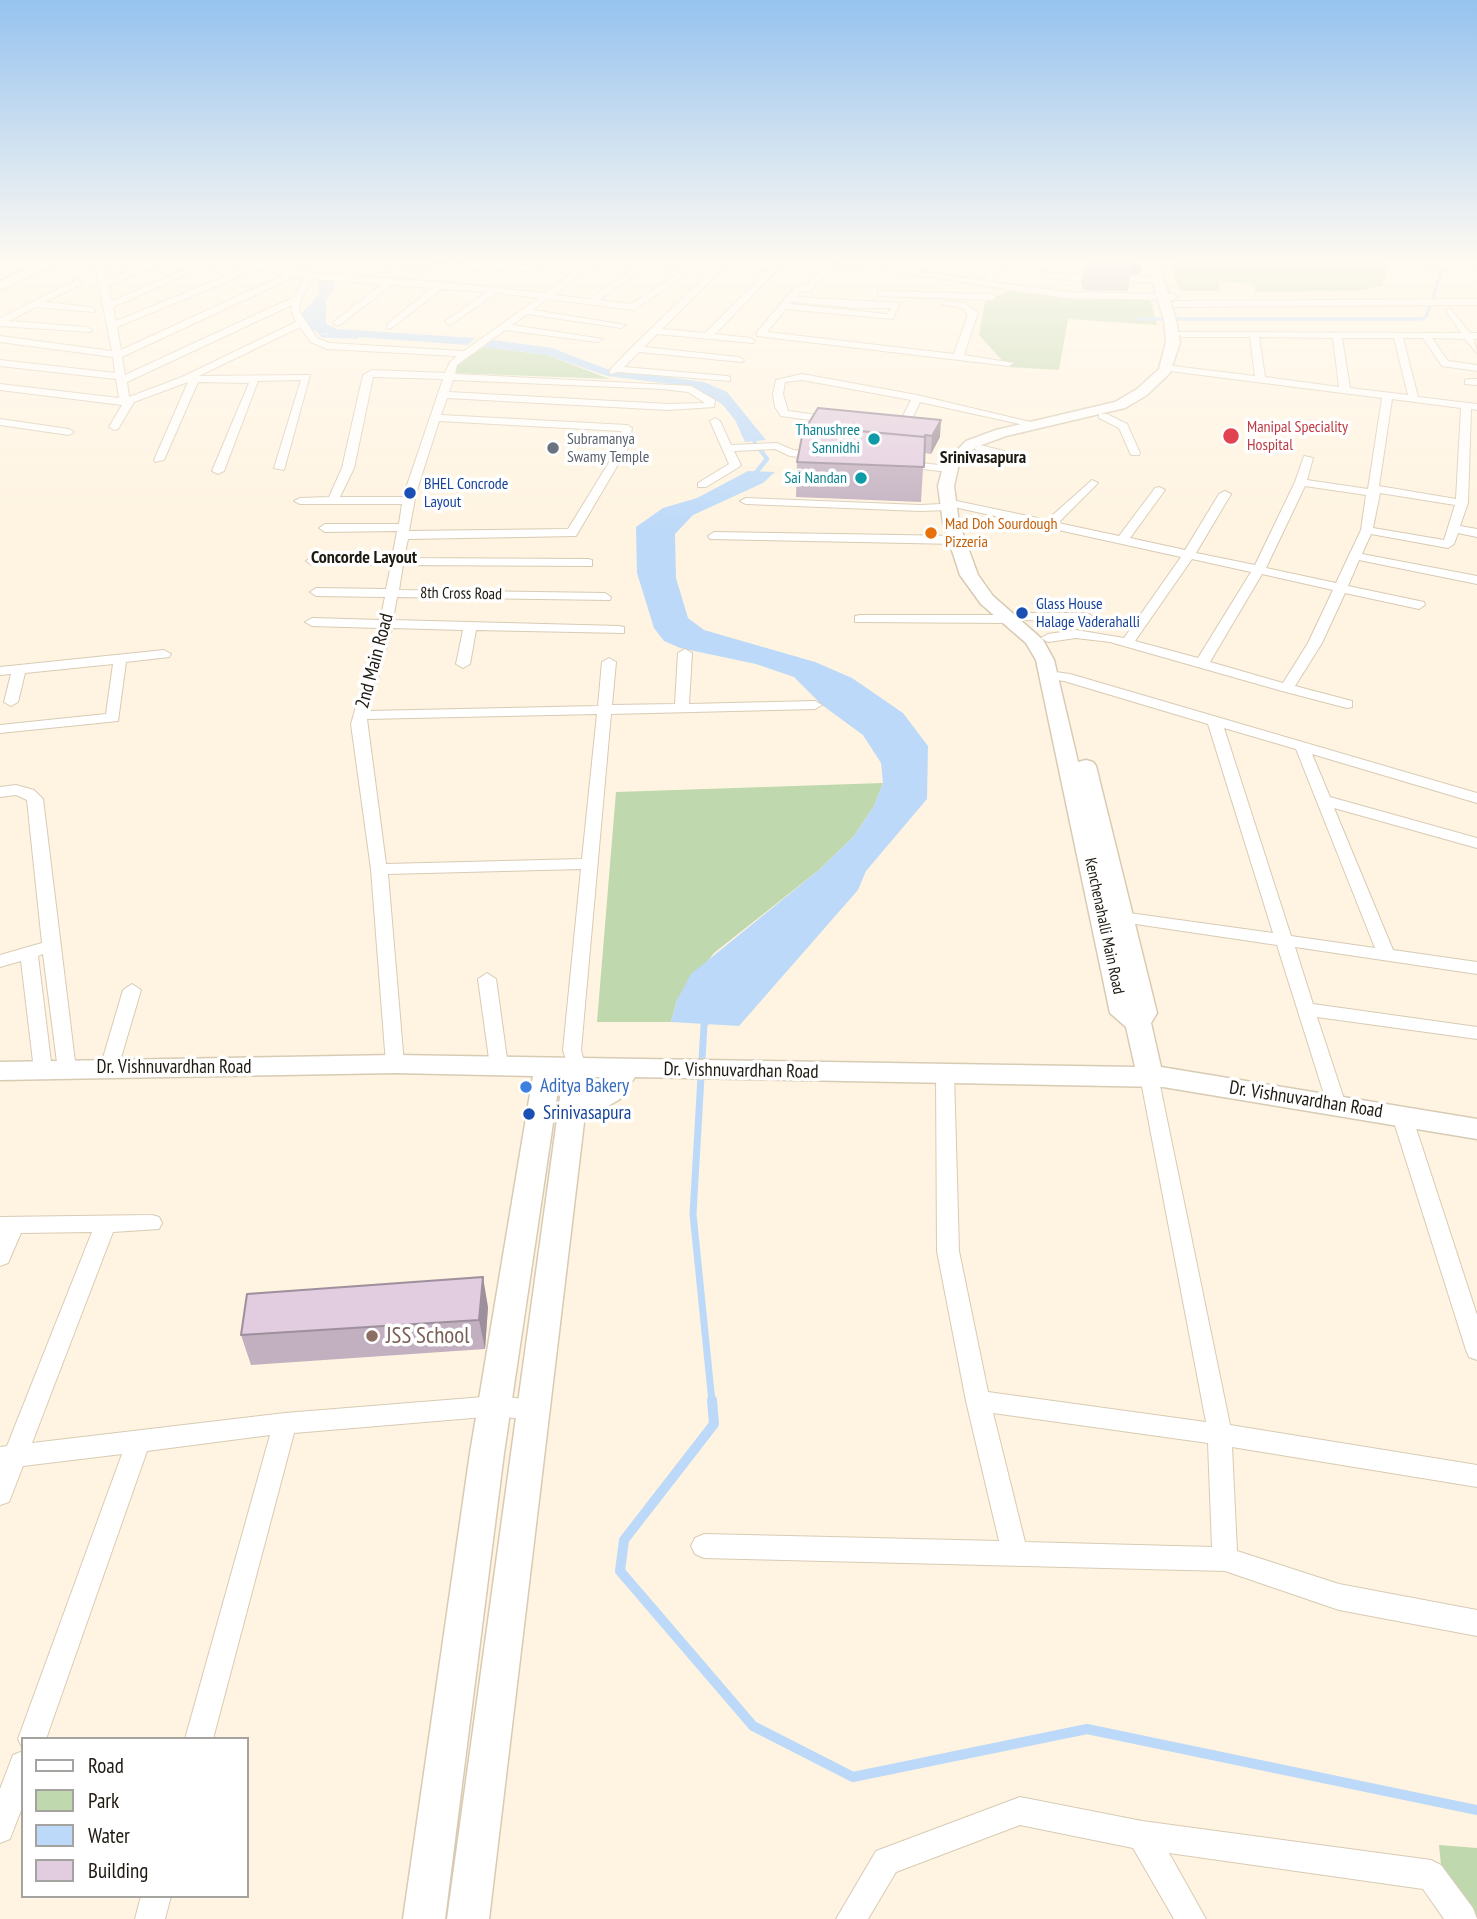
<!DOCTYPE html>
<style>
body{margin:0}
#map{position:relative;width:1477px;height:1919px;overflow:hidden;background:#fff4e1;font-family:"PT Sans Narrow",sans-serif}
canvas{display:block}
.legend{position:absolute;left:21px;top:1737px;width:228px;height:161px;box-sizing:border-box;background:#fff;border:2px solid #a5a3a0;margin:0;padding:9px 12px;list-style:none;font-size:21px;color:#1e1911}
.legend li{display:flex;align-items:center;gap:14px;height:35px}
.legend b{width:35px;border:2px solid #a5a3a0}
</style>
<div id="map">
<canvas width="1477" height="1919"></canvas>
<ul class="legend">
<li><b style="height:9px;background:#fff"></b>Road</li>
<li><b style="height:19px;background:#c0d8ad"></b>Park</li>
<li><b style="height:19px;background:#bcd9f9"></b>Water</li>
<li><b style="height:19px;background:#e2ccdf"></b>Building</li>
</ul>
</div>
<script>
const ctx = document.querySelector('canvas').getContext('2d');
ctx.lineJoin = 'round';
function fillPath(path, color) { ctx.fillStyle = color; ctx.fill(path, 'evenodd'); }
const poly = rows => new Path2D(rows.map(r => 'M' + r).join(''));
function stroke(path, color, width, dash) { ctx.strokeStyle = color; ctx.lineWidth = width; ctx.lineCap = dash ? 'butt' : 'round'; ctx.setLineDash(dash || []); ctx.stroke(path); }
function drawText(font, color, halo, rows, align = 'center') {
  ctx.font = font + ' "PT Sans Narrow",sans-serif'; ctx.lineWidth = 7; ctx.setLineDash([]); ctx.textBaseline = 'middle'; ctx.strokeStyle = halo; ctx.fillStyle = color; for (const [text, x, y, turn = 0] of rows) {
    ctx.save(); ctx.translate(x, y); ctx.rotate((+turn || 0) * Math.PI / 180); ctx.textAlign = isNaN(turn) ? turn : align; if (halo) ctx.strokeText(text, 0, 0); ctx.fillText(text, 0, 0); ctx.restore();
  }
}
const green = poly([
 [1170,263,1390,263,1382,286,1357,291,1255,292,1255,284,1219,282,1219,291,1180,291],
 [1008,291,1078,300,1150,298,1157,325,1068,319,1059,370,1008,367,979,335,985,302],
 [484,347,547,355,610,379,453,373,456,364],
 [883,783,874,806,854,836,819,870,714,953,677,1000,671,1022,597,1022,616,792],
 [1439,1845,1477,1848,1477,1919,1442,1875]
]);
const water = poly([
 [318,280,334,280,334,288,326,301,326,324,337,329,475,338,468,345,331,335,313,330,303,323,302,313,319,294],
 [493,340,552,348,607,369,704,382,727,392,766,440,745,442,735,420,722,404,694,387,607,376,547,355,484,347],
 [748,471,775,472,763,483,693,515,675,534,676,578,688,618,704,630,815,662,852,678,903,713,928,746,927,799,866,871,858,890,739,1026,671,1022,677,1000,691,974,819,870,854,836,874,806,883,783,881,763,863,735,822,705,794,677,756,664,680,648,664,641,654,628,637,573,636,527,663,508,697,498]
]);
const streamFar3 = poly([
 [1138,319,1421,319,1426,317,1441,272,1430,263],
 [316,328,323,336,357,337],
 [749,434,760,450]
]);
const streamFar2 = poly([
 [754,475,767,459,759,448]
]);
const streamFar1 = poly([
 [707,1020,704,1025,693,1214,712,1402]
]);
const stream = poly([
 [712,1400,714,1424,624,1540,620,1571,753,1726,853,1777,1087,1729,1477,1810]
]);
const street = poly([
 [100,263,111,263,103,267,107,280,149,263,160,263,108,286,112,301,201,263,212,263,113,307,116,321,248,267,234,263,258,263,310,273,441,282,544,293,586,263,595,263,554,295,590,299,630,270,633,275,599,300,632,304,679,272,686,274,634,310,547,299,533,310,626,325,621,328,527,314,512,325,603,339,598,342,505,330,457,365,455,374,691,386,715,400,714,407,668,410,447,398,441,415,627,425,632,428,629,446,576,536,408,539,404,558,588,559,592,560,592,566,403,565,399,590,605,593,611,597,610,600,397,597,393,620,619,626,624,627,624,633,476,630,470,664,463,668,456,664,463,630,392,628,369,711,598,706,602,662,609,658,616,662,612,705,675,704,678,653,685,649,692,653,689,704,815,701,822,705,815,709,611,714,581,1050,586,1069,584,1074,570,1074,563,1050,581,869,388,874,404,1064,402,1069,388,1069,386,1064,371,869,351,724,379,628,312,626,305,622,312,618,380,620,385,597,316,596,310,592,316,588,386,589,391,565,312,565,306,561,312,557,392,558,397,531,325,532,319,528,325,524,399,524,402,504,300,504,294,501,300,498,329,497,342,468,363,375,372,370,445,373,450,362,457,356,327,349,311,342,300,327,199,376,310,375,284,470,274,468,301,380,258,381,224,471,218,474,212,471,249,383,198,382,164,460,155,462,154,460,188,382,134,402,118,429,114,430,109,427,122,405,0,390,0,384,119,398,116,379,0,366,0,360,115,373,113,357,0,342,0,336,112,351,95,266,100,263],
 [258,269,286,274,121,350,117,327,258,269],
 [296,276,305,278,294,297,125,375,122,357,296,276],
 [313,279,382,284,335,321,333,323,338,326,392,285,432,288,387,324,387,328,390,329,442,289,487,292,447,320,445,322,450,325,497,293,538,298,464,351,329,343,317,338,299,311,301,299,313,279],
 [292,305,291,311,296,322,182,377,129,397,127,382,292,305],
 [373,377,443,379,403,497,340,497,354,468,373,377],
 [453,380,662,389,688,392,705,403,668,404,449,392,453,380],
 [439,421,621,431,619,446,568,529,409,531,416,493,439,421],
 [597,714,582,859,386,864,367,719,597,714],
 [382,263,529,265,539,263,532,271,386,266,382,263],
 [663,263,672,263,664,270,660,267,663,263],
 [719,263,728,263,662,329,705,333,775,263,784,263,715,334,750,338,755,341,753,343,657,334,644,347,739,357,744,360,742,362,639,352,624,367,727,376,730,377,730,381,618,372,610,374,610,370,632,347,719,263],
 [826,263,835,263,810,291,800,292,796,297,900,303,893,319,786,309,767,332,954,354,968,314,962,308,941,304,945,301,965,303,978,313,964,355,1014,363,1009,366,757,336,757,332,795,287,805,286,826,263],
 [792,302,856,308,891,308,887,314,790,304,792,302],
 [838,263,859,263,982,280,997,263,1005,263,990,282,1066,292,1173,294,1177,297,1173,300,1066,298,838,263],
 [1045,272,1080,275,1084,278,1080,281,1042,277,1045,272],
 [1129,276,1158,277,1162,280,1158,283,1126,281,1129,276],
 [78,279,81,284,45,302,91,307,95,310,94,312,36,307,9,321,87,327,92,330,90,332,0,326,0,318,78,279],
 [881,291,992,294,996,297,992,300,878,296,878,292,881,291],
 [1477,299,1477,305,1175,307,1171,304,1175,301,1477,299],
 [1450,308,1470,333,1477,333,1477,339,1474,339,1477,353,1465,339,1432,338,1448,361,1477,365,1477,371,1442,366,1423,338,1403,338,1418,397,1477,404,1477,410,1471,409,1468,503,1460,526,1477,529,1477,537,1458,533,1454,544,1448,548,1371,534,1362,554,1477,576,1477,584,1359,560,1348,586,1424,602,1425,605,1419,609,1345,593,1322,643,1295,686,1352,701,1352,707,1347,708,1282,691,1110,642,1076,638,1048,642,1041,638,1048,634,1076,630,1124,638,1181,557,954,507,948,510,920,511,746,504,740,501,746,498,920,505,942,504,943,500,947,499,1047,520,1092,480,1098,483,1058,523,1119,536,1155,488,1159,487,1165,490,1130,538,1185,550,1219,494,1225,491,1231,494,1196,553,1255,565,1295,482,1304,456,1313,458,1307,480,1368,489,1382,398,1162,370,1160,368,1165,365,1255,376,1250,337,1182,337,1177,334,1179,332,1461,333,1446,311,1450,308],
 [1259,337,1333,338,1339,387,1265,377,1259,337],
 [1342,338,1394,338,1408,395,1350,388,1342,338],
 [1392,399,1461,408,1456,499,1379,486,1392,399],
 [1305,486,1366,495,1361,530,1336,583,1266,568,1305,486],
 [1380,493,1455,505,1444,540,1373,528,1380,493],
 [1192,559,1251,572,1198,658,1135,641,1192,559],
 [1262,574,1333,590,1308,643,1283,683,1210,662,1262,574],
 [802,374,917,395,1043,425,1038,428,920,402,908,427,892,428,887,425,900,422,911,400,802,380,785,382,783,394,788,411,833,417,838,420,833,423,781,416,775,407,773,394,776,380,802,374],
 [1469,379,1477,379,1477,385,1465,384,1465,380,1469,379],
 [1099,414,1107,414,1127,424,1140,453,1139,455,1131,455,1119,428,1099,418,1099,414],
 [715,418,720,421,731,445,777,443,793,450,820,453,825,456,820,459,790,456,775,449,734,451,741,465,739,467,706,487,698,487,698,483,729,464,710,421,715,418],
 [0,419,69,429,74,432,69,435,0,425,0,419],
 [980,445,1016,454,1017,456,1012,459,976,450,975,448,980,445],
 [900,461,949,466,955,469,949,472,896,466,896,462,900,461],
 [714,532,957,536,963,540,957,544,710,539,708,536,714,532],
 [1023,613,1087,613,1094,617,1087,621,1018,620,1016,617,1023,613],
 [860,615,1009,615,1016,619,1009,623,855,622,855,616,860,615],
 [164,650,171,654,169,657,126,662,118,721,0,733,0,725,106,714,113,664,25,673,18,702,11,706,4,702,11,674,0,675,0,667,164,650],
 [1048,671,1070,674,1477,793,1477,803,1312,754,1330,797,1477,838,1477,848,1334,808,1393,950,1477,962,1477,974,1295,947,1313,1004,1477,1027,1477,1039,1317,1017,1346,1105,1343,1110,1336,1112,1329,1110,1277,945,1122,922,1114,917,1122,912,1273,933,1208,724,1064,681,1043,678,1041,675,1048,671],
 [1224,728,1296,749,1375,948,1291,936,1224,728],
 [16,785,34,790,43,799,76,1070,74,1075,67,1077,60,1075,58,1070,43,954,38,956,52,1070,50,1075,43,1077,36,1075,34,1070,21,961,0,967,0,955,42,943,27,800,16,795,0,797,0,787,16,785],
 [487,973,496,979,508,1066,506,1071,499,1073,492,1071,490,1066,478,979,487,973],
 [132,984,141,990,118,1068,116,1073,109,1075,102,1073,100,1068,123,990,132,984],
 [945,1066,952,1068,954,1073,959,1251,988,1392,1206,1422,1140,1076,1143,1071,1150,1069,1157,1071,1230,1425,1477,1465,1477,1487,1232,1447,1237,1551,1339,1584,1477,1610,1477,1636,1339,1610,1225,1571,704,1558,695,1554,691,1546,695,1538,704,1534,999,1541,966,1401,937,1251,936,1073,938,1068,945,1066],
 [993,1413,1208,1443,1212,1547,1025,1542,993,1413],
 [1402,1109,1409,1111,1412,1116,1477,1315,1477,1360,1469,1357,1466,1350,1392,1116,1395,1111,1402,1109],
 [152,1215,159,1217,162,1223,159,1229,113,1232,32,1443,285,1413,496,1396,533,1400,541,1403,545,1410,541,1417,533,1420,496,1416,294,1433,213,1739,185,1739,270,1435,147,1451,46,1739,23,1739,23,1749,18,1739,122,1454,23,1466,9,1502,0,1505,0,1447,7,1446,92,1232,21,1233,8,1263,0,1266,0,1217,152,1215],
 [23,1751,23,1805,10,1839,0,1843,0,1789,13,1755,23,1751],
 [1020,1797,1142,1821,1431,1860,1441,1865,1473,1908,1477,1919,1444,1919,1423,1889,1169,1853,1206,1919,1174,1919,1133,1848,1020,1825,896,1872,868,1919,836,1919,876,1851,1020,1797],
 [141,1896,171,1896,165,1919,135,1919,141,1896]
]);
const secondary = poly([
 [41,263,56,263,0,290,0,281,41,263],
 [1147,263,1159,263,1176,320,1180,342,1170,373,1147,395,1125,408,1006,436,976,447,959,464,954,486,959,523,978,575,993,596,1043,640,1054,660,1078,762,1086,760,1093,762,1096,766,1157,1013,1151,1023,1161,1067,1477,1119,1477,1139,1163,1087,635,1077,620,1099,603,1109,585,1114,489,1919,447,1919,563,1076,560,1076,504,1453,445,1919,403,1919,470,1453,533,1076,395,1073,0,1080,0,1062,395,1055,1135,1067,1126,1027,1110,1013,1036,660,1026,643,981,604,960,575,943,523,938,486,944,463,966,441,996,430,1115,402,1137,389,1159,369,1166,342,1164,320,1147,263],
 [589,1077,608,1077,587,1093,589,1077]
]);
const wall = poly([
 [1084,263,1142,263,1140,274,1130,275,1128,291,1083,290,1081,283],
 [818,408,940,437,931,454,924,453,921,502,796,497,797,462],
 [488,1307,485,1349,251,1365,241,1335]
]);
const shadedWall = poly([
 [1132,263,1142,263,1140,274,1130,275],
 [941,420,940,437,931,454,932,436],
 [483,1277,488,1307,485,1349,479,1320]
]);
const building = poly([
 [818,408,941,420,932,436,925,435,925,437,807,426,818,408],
 [804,426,925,437,924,467,797,462,804,426],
 [483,1277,479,1320,241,1335,247,1294,483,1277]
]);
const markers = [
 [1231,436,9,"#e0444e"],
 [874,439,7,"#0f9aa8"],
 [553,448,7,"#6b7280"],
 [861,478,7,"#0f9aa8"],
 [410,493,7,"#1a4fb4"],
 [931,533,7,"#e8710a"],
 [1022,613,7,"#1a4fb4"],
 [526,1087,7,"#3f7fe0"],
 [529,1114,7,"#1a4fb4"],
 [372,1336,7,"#8d6e63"]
];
const farHealthnames = [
 ["Manipal Speciality",1247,427],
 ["Hospital",1247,445]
];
const farCulturenames = [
 ["Thanushree",860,430],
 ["Sannidhi",860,448],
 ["Sai Nandan",847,478]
];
const farWorshipnames = [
 ["Subramanya",567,439],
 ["Swamy Temple",567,457]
];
const farTransitnames = [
 ["BHEL Concrode",424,484],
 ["Layout",424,502],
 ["Glass House",1036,604],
 ["Halage Vaderahalli",1036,622]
];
const farFoodnames = [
 ["Mad Doh Sourdough",945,524],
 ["Pizzeria",945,542]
];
const farStreetnames = [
 ["8th Cross Road",461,594,1],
 ["Kenchenahalli Main Road",1104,926,78]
];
const farNeighbourhoodnames = [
 ["Srinivasapura",983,458],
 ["Concorde Layout",364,558]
];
const streetNames = [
 ["2nd Main Road",375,661,-75],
 ["Dr. Vishnuvardhan Road",174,1068],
 ["Dr. Vishnuvardhan Road",741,1071,1],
 ["Dr. Vishnuvardhan Road",1306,1100,9]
];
const shopNames = [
 ["Aditya Bakery",540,1087]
];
const transitNames = [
 ["Srinivasapura",543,1114]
];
const nearEducationnames = [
 ["JSS School",386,1336]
];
fillPath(green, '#c0d8ad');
fillPath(water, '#bcd9f9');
stroke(streamFar3, '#bcd9f9', 3.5);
stroke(streamFar2, '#bcd9f9', 4.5);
stroke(streamFar1, '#bcd9f9', 7);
stroke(stream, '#bcd9f9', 10);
stroke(street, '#d8cbb4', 2);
stroke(secondary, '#d8cbb4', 3);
fillPath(street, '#fff');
fillPath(secondary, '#fff');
fillPath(wall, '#c2afc0');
fillPath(shadedWall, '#9e8f9c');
fillPath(building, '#e2ccdf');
stroke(building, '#9e8f9c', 2);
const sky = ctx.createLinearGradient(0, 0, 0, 532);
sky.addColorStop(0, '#96c3ef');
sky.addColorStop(0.49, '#fffaf2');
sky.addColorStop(1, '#fffaf200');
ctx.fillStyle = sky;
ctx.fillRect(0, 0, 1477, 532);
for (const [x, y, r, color] of markers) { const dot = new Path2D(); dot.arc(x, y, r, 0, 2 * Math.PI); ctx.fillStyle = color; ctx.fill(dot); stroke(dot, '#fff', 2.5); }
drawText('16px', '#be3a42', '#fff', farHealthnames, 'left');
drawText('16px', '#0d838f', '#fff', farCulturenames, 'right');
drawText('16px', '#5b616d', '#fff', farWorshipnames, 'left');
drawText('16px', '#164399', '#fff', farTransitnames, 'left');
drawText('16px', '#c56008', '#fff', farFoodnames, 'left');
drawText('16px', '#1e1911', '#fff', farStreetnames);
drawText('bold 18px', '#1e1911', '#fff', farNeighbourhoodnames);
drawText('19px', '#1e1911', '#fff', streetNames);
drawText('19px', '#366cbe', '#fff', shopNames, 'left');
drawText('19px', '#164399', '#fff', transitNames, 'left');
drawText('23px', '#785e54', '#fff', nearEducationnames, 'left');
</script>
